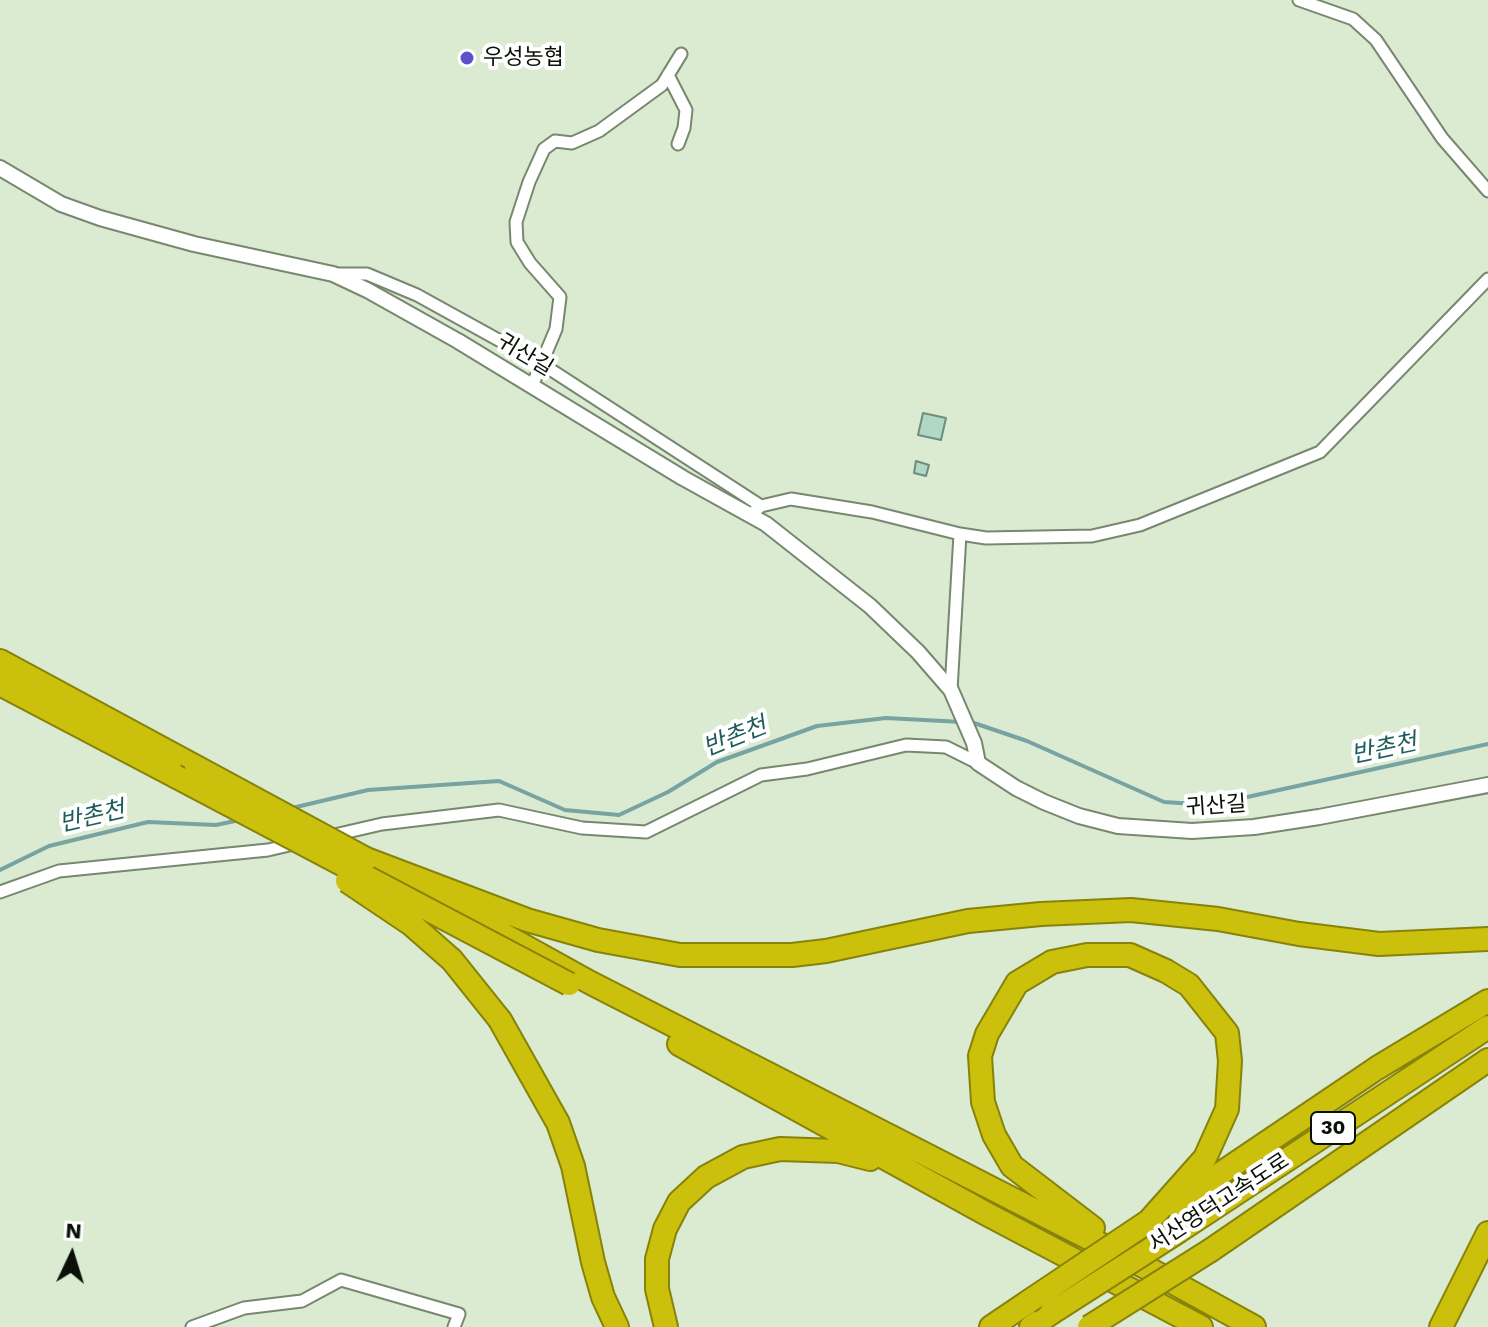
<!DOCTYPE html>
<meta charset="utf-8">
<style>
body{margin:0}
#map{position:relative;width:1488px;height:1327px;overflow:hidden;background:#daebd1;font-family:"Work Sans",sans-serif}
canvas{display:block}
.north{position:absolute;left:32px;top:1215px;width:80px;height:80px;-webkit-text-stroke:6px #fff;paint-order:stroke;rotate:4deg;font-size:22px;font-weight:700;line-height:32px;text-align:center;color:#0a1007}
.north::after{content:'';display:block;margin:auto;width:28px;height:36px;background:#0a1007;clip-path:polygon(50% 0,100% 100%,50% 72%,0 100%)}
</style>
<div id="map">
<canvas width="1488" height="1327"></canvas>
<div class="north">N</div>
</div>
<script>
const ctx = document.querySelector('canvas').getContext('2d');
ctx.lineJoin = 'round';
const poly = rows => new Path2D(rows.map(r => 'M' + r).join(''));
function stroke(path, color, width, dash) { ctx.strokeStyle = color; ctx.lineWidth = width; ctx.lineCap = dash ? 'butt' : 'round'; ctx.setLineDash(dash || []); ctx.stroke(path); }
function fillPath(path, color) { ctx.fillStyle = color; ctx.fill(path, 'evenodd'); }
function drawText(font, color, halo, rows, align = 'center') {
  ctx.font = font + ' "Work Sans","Noto Sans KR",sans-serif'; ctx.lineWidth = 8; ctx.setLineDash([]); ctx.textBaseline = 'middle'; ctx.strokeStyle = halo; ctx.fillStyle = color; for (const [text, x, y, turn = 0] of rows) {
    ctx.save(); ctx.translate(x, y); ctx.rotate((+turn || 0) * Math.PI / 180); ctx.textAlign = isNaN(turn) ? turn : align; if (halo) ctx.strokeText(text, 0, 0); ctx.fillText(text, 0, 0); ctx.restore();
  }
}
const stream = poly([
 [971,722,1027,741,1164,802,1211,805,1488,744],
 [292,808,368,790,499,781,565,810,619,815,668,792,717,762,817,726,886,718,962,722],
 [0,870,49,846,148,822,216,825,240,820]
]);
const building = poly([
 [923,413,946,418,941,440,918,435,923,413],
 [916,461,929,465,926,476,914,473,916,461]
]);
const minor = poly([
 [1299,0,1353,19,1376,40,1442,138,1488,191],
 [668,75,686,110,684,128,678,144],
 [337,274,367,274,417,295,542,364,761,506],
 [532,386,556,329,560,297,530,263,517,242,516,222,529,182,544,149,555,141,572,143,599,131,662,85,681,54],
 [750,515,761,506,791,499,872,512,960,534,986,538,1092,536,1140,525,1320,452,1488,279],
 [951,690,960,534],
 [330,836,382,824,499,810,582,828,646,832,761,775,807,769,906,745,946,747,978,763],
 [0,892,59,871,268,850,298,843],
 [192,1327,244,1308,302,1301,341,1280,459,1314,454,1327]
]);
const tertiary = poly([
 [0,168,61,204,100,218,194,244,333,274,367,290,458,341,683,478,766,524,870,606,918,652,951,690,974,743,978,763,1016,788,1044,802,1079,816,1118,826,1192,831,1254,827,1319,817,1488,785]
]);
const motorway = poly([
 [0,661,196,767],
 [0,684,175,776],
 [366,859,527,920,598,940,680,955,792,955,826,951,968,921,1041,914,1131,910,1218,919,1299,934,1379,944,1488,939],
 [434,896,589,982,1147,1268,1254,1327],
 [500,1020,558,1123,573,1166,593,1262,603,1297,617,1327],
 [679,1044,985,1213,1201,1327],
 [1174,1205,1377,1068,1488,1001],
 [1093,1228,1012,1166,994,1135,983,1102,980,1056,987,1034,1017,983,1052,962,1087,955,1130,955,1166,971,1189,985,1227,1033,1230,1061,1227,1109,1205,1158,1149,1221],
 [1179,1231,1488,1027],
 [1211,1250,1488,1060],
 [666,1327,657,1289,657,1259,665,1229,679,1202,706,1177,743,1157,780,1149,838,1151,870,1159],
 [991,1327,1028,1302],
 [1031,1327,1051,1313],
 [1441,1327,1488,1233]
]);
const motorwayBridge = poly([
 [196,767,366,859],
 [175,776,569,984],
 [347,881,411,924,452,960,500,1020],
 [1028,1302,1149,1221],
 [1051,1313,1179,1231],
 [1089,1327,1211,1250]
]);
const markers = [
 [467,58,8,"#5d51c9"]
];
const shields = [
 [1333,1128,44]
];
const shieldNames = [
 ["30",1333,1128]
];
const poiNames = [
 ["우성농협",483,58]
];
const streetNames = [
 ["귀산길",525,355,31],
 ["귀산길",1216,806,-4],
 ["서산영덕고속도로",1219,1203,-33]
];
const waterNames = [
 ["반촌천",735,737,-22],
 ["반촌천",1384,749,-12],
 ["반촌천",92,817,-13]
];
stroke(stream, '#77a3a2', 4);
fillPath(building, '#b1d7c5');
stroke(building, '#6f8c7e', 2);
stroke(minor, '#788770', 15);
stroke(tertiary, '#788770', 18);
stroke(motorway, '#87820a', 26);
stroke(minor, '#fff', 11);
stroke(tertiary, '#fff', 14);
stroke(motorway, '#cbc00b', 22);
stroke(motorwayBridge, '#87820a', 26, []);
stroke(motorwayBridge, '#cbc00b', 22);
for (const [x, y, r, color] of markers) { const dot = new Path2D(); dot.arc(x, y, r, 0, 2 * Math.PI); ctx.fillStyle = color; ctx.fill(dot); stroke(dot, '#fff', 3); }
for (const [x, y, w] of shields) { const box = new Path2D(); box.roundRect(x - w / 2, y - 16, w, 32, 6); ctx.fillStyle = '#fff'; ctx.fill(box); stroke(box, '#0a1007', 2); }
drawText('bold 20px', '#0a1007', null, shieldNames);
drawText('22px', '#0a1007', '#fff', poiNames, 'left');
drawText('22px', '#0a1007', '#fff', streetNames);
drawText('italic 24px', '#1f5d5c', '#fff', waterNames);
</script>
